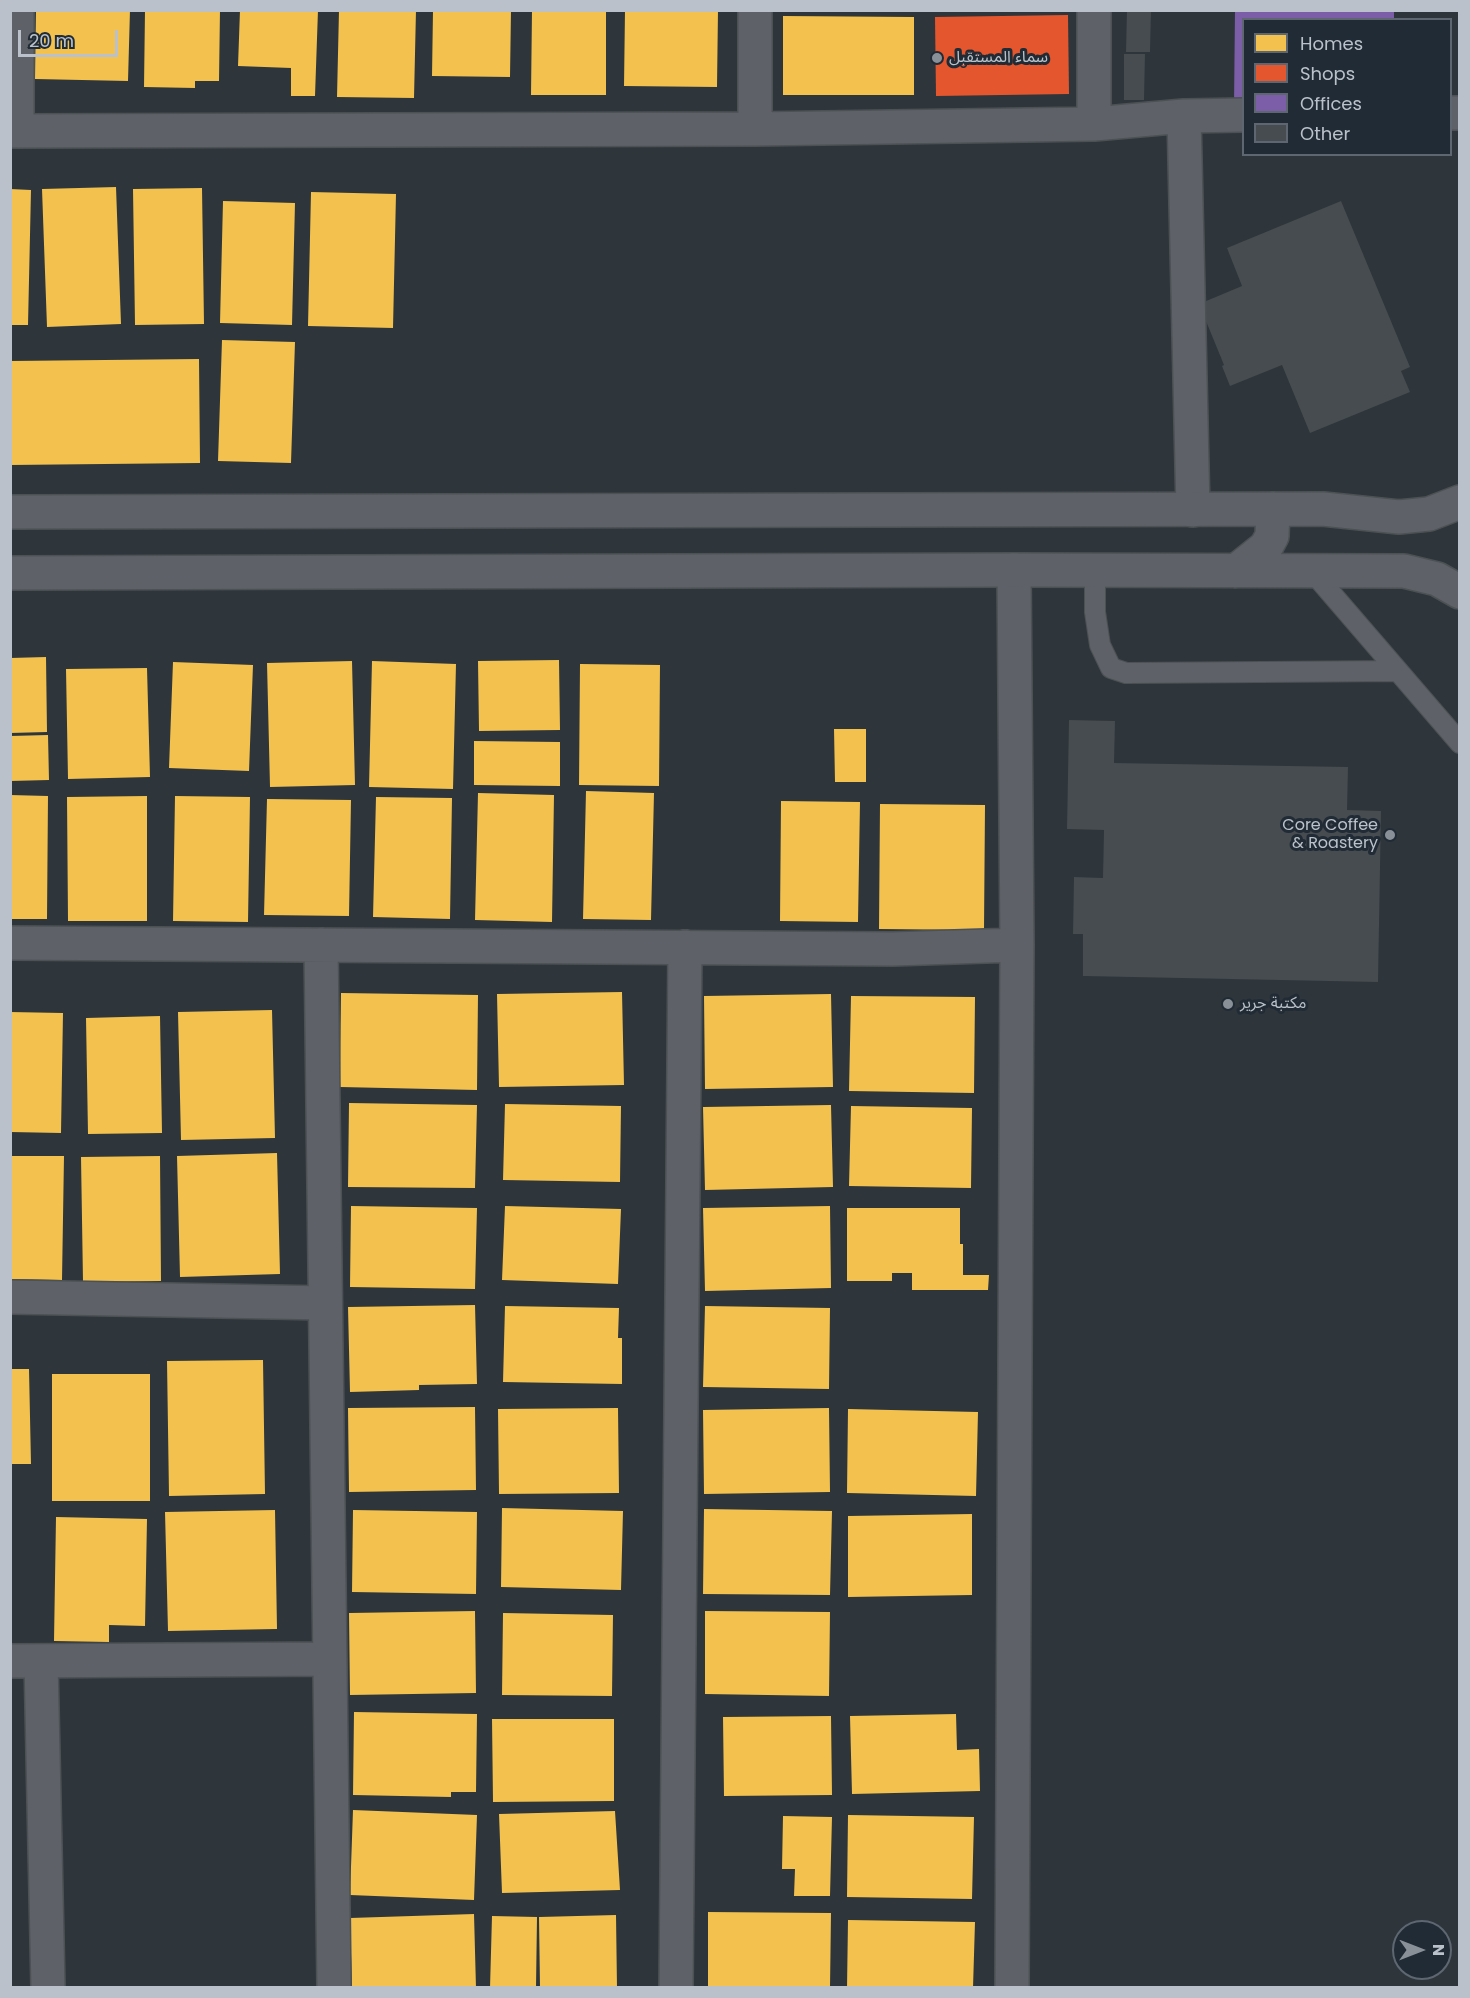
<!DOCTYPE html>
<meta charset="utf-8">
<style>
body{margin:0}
#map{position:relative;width:1470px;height:1998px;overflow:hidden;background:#2e353b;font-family:Poppins,sans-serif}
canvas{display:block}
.frame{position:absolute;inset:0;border:12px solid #bac1ca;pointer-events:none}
.legend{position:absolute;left:1242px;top:18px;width:210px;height:138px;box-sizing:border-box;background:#212b35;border:2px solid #5e6771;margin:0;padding:8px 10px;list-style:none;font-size:18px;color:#bac1ca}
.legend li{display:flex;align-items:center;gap:12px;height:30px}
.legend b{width:30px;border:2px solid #5e6771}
.north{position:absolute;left:1392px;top:1920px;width:60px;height:60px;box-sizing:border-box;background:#212b35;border:2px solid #5e6771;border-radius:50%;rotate:90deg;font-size:16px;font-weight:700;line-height:24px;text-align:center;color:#bac1ca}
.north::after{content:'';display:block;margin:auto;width:21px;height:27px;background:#899098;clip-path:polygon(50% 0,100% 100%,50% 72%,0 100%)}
.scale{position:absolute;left:18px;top:30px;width:100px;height:27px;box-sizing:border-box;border:3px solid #bac1ca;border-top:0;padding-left:8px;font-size:18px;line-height:21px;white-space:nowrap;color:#bac1ca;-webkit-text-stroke:4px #212b35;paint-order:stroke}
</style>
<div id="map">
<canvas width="1470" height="1998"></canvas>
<div class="frame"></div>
<ul class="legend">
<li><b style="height:16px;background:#f2c14e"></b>Homes</li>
<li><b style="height:16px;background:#e4572e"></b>Shops</li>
<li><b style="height:16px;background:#7b5ea7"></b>Offices</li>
<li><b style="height:16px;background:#464c50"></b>Other</li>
</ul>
<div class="north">N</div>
<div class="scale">20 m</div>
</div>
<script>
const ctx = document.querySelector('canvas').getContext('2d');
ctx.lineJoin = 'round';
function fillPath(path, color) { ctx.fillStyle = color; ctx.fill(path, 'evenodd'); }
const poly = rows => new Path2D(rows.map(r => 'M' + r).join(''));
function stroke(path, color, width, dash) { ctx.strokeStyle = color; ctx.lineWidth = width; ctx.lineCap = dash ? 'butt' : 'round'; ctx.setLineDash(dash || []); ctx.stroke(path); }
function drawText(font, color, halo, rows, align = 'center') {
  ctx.font = font + ' Poppins,"Noto Sans Arabic",sans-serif'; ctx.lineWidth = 6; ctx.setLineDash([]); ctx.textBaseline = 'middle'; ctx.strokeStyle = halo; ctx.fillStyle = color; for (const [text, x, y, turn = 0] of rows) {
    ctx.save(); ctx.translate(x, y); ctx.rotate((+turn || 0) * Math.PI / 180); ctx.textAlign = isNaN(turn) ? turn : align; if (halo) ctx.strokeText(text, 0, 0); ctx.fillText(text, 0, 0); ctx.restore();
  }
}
const homes = poly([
 [36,10,130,10,128,81,35,79],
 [145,10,220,10,219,81,195,81,195,88,144,87],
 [240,10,318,10,315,96,291,96,291,68,238,66],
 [339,10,416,10,414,98,337,97],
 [433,10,511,10,510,77,432,76],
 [532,10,606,10,606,95,531,95],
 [625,10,718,10,717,87,624,86],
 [783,16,914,17,914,95,783,95],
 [116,187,121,324,47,327,42,189],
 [202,188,204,324,135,325,133,189],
 [10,189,31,190,28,325,10,325],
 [311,192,396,194,393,328,308,326],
 [223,201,295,203,292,325,220,323],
 [222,340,295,342,291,463,218,461],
 [199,359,200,463,10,465,10,361],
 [46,657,47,732,10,733,10,658],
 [559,660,560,730,479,731,478,661],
 [352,661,355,785,270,787,267,663],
 [372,661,456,664,453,789,369,787],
 [173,662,253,665,249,771,169,768],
 [580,664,660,665,659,786,579,785],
 [147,668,150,777,68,779,66,669],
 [834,729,866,729,866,782,835,782],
 [48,735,49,780,10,781,10,736],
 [474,741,560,742,560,786,474,785],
 [586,791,654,793,651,920,583,919],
 [478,793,554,795,552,922,475,920],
 [10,795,48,796,47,919,10,919],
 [147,796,147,921,68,921,67,797],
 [175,796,250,797,248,922,173,921],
 [376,797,452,798,450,919,373,917],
 [267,799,351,800,349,916,264,915],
 [781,801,860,802,858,922,780,921],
 [880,804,985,805,984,930,879,929],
 [622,992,624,1085,499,1087,497,994],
 [341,993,478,995,477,1090,340,1087],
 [831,994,833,1087,705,1089,704,996],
 [851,996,975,997,974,1093,849,1091],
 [272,1010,275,1138,181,1140,178,1012],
 [10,1012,63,1013,61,1133,10,1132],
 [160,1016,162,1133,88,1134,86,1018],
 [349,1103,477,1105,475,1188,348,1187],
 [505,1104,621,1106,620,1182,503,1180],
 [831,1105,833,1187,705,1190,703,1107],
 [851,1106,972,1108,971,1188,849,1186],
 [277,1153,280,1274,180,1277,177,1156],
 [10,1156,64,1156,62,1280,10,1279],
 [160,1156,161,1281,83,1282,81,1157],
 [351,1206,477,1208,475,1289,350,1287],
 [505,1206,621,1209,618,1284,502,1280],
 [830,1206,831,1288,705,1291,703,1208],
 [847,1208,960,1208,960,1244,963,1244,963,1275,989,1275,988,1290,912,1290,912,1273,892,1273,892,1281,847,1281],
 [475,1305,477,1384,419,1385,419,1390,350,1392,348,1307],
 [505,1306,619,1308,618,1338,622,1338,622,1384,503,1382],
 [705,1306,830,1308,829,1389,703,1387],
 [263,1360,265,1494,169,1496,167,1361],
 [10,1369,29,1369,31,1464,10,1464],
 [52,1374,150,1374,150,1501,52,1501],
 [475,1407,476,1490,349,1492,348,1408],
 [618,1408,619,1493,499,1494,498,1409],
 [829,1408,830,1492,704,1494,703,1410],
 [848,1409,978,1412,976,1496,847,1493],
 [502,1508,623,1511,621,1590,501,1587],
 [704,1509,832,1511,830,1595,703,1594],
 [275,1510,277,1629,168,1631,165,1512],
 [353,1510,477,1512,476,1594,352,1592],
 [972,1514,972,1595,848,1597,848,1516],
 [56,1517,147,1519,145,1626,109,1625,109,1642,54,1641],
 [475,1611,476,1693,350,1695,349,1613],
 [705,1611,830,1612,829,1696,705,1694],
 [503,1613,613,1615,612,1696,502,1695],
 [354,1712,477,1714,476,1792,451,1792,451,1797,353,1795],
 [956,1714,957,1750,979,1749,980,1791,852,1794,850,1716],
 [831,1716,832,1795,724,1796,723,1717],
 [492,1719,614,1719,614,1801,493,1802],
 [353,1810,477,1815,474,1900,350,1895],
 [615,1811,620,1890,502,1893,499,1814],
 [848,1815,974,1817,972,1899,847,1897],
 [783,1816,832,1817,830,1896,794,1896,795,1869,782,1869],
 [708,1912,831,1913,830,1988,708,1988],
 [474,1914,476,1988,352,1988,350,1918],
 [616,1915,617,1988,540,1988,539,1917],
 [492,1916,537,1917,536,1988,490,1988],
 [848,1920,975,1922,973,1988,847,1988]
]);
const shops = poly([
 [1068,15,1069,94,936,96,935,17]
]);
const offices = poly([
 [1235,10,1394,10,1394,20,1244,20,1244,107,1234,107]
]);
const building = poly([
 [1127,10,1151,10,1150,52,1126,52],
 [1124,54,1145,54,1144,100,1124,100],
 [1341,201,1410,367,1401,371,1410,392,1310,433,1282,365,1230,386,1222,366,1224,365,1199,304,1242,286,1227,248],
 [1069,720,1115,721,1114,763,1348,767,1347,810,1381,811,1378,982,1083,976,1083,934,1073,934,1074,877,1103,878,1104,830,1067,829]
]);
const service = poly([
 [1095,570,1095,612,1100,645,1111,668,1126,673,1397,671],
 [1311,570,1460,743]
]);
const minor = poly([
 [17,10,17,131],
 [755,10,755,129],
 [1450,113,1460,113],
 [1184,116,1193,510],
 [1094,124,1094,10],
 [10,131,755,129,1094,124,1184,116,1244,115],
 [10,943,893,949,1017,945],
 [321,945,334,1988],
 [10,1297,325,1303],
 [10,1661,330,1659],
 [41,1661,48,1988],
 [676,1988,685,947],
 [1012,1988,1017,945,1014,570]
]);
const tertiary = poly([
 [10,512,1323,509,1399,517,1429,514,1460,502],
 [1236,571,1266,547,1272,536,1273,509],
 [10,573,1014,570,1404,571,1437,579,1460,592]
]);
const markers = [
 [937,58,6,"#899098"],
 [1390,835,6,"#899098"],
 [1228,1004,6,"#899098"]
];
const poiNames = [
 ["سماء المستقبل",949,58],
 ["Core Coffee",1378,826,"right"],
 ["& Roastery",1378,844,"right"],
 ["مكتبة جرير",1240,1004]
];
fillPath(homes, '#f2c14e');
fillPath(shops, '#e4572e');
fillPath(offices, '#7b5ea7');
fillPath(building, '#464c50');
stroke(service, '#4c5155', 22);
stroke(minor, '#4c5155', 36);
stroke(tertiary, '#4c5155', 36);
stroke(service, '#5e6268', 20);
stroke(minor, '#5e6268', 33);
stroke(tertiary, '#5e6268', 33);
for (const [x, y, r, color] of markers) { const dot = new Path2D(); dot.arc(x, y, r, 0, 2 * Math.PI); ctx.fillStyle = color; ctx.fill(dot); stroke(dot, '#212b35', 2); }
drawText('16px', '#bac1ca', '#212b35', poiNames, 'left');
</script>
